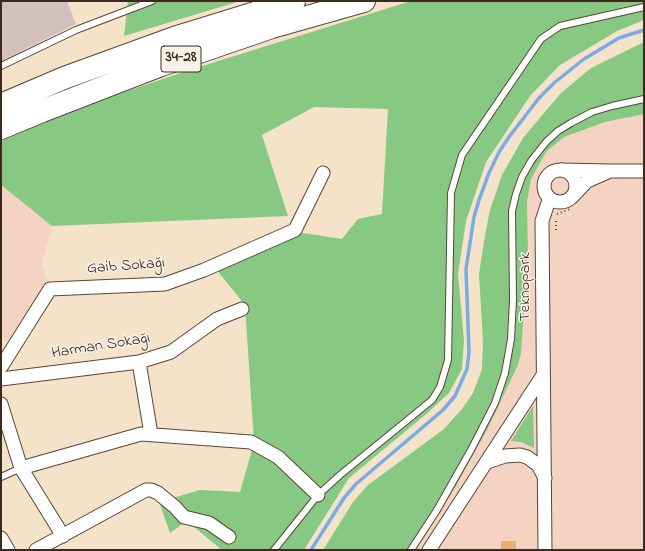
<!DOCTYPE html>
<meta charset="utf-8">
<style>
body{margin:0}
#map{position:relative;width:645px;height:551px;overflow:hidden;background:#f4e2c9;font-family:"Indie Flower",sans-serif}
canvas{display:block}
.frame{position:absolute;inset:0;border:2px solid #3b2a1e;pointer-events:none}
</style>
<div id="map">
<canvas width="645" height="551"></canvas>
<div class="frame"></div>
</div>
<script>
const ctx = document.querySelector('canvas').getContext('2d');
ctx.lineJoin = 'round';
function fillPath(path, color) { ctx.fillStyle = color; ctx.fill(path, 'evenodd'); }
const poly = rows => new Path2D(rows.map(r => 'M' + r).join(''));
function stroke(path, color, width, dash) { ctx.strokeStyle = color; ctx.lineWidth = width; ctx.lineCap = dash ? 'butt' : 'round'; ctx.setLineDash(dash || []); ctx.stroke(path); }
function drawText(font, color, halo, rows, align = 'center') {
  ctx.font = font + ' "Indie Flower",sans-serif'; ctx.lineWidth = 3; ctx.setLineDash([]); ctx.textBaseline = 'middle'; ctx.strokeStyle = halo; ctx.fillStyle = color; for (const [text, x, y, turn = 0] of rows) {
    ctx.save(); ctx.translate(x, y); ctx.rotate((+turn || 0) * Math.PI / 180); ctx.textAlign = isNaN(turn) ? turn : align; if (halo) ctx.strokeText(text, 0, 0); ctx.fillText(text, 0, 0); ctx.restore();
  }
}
const built = poly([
 [644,114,644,550,416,550,456,486,488,428,518,365,521,353,528,251,527,202,531,179,546,152,564,137,605,122],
 [1,185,52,226,42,264,50,289,12,351,1,335]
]);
const industrial = poly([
 [1,1,67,1,76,24,1,61]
]);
const green = poly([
 [128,1,240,1,124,36],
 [411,1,644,1,644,20,617,31,560,65,530,96,486,162,466,221,458,274,464,341,462,369,449,393,424,416,349,478,304,550,222,550,187,521,170,533,159,502,200,490,240,492,254,443,245,305,216,269,296,232,342,239,358,219,382,214,388,109,314,107,262,135,288,216,52,226,1,185,1,141,31,128,107,98,183,72],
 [644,42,644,114,605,122,564,137,546,152,531,179,527,202,528,251,521,353,518,365,488,428,456,486,428,531,416,550,323,550,353,502,368,485,444,429,462,409,473,393,482,369,483,342,479,274,485,235,490,210,502,175,523,138,561,93,591,68],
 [533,406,534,448,521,442,511,441]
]);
const stream = poly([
 [311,550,344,498,356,484,443,410,455,396,467,369,469,352,466,269,474,217,479,200,489,173,499,152,509,137,539,98,554,83,584,59,619,38,644,30]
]);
const building = poly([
 [501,541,516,541,516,550,501,550]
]);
const path = poly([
 [557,214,570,209],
 [556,221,556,231]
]);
const lane = poly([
 [1,66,76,30,152,1],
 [1,477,21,468],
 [274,550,318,495,340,475,432,400,440,387,448,360,451,193,462,155,541,39,560,26,644,7],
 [411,550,437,510,472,448,495,403,505,373,511,339,513,300,512,211,516,194,522,177,531,161,546,142,558,131,571,123,592,112,612,106,644,99]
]);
const street = poly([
 '544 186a16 16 0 1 1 32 0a16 16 0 1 1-32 0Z',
 [562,170,610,171,587,181,572,197],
 [610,171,644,171],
 [139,362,151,434],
 [1,367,50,289,165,284,204,270,295,230,323,173],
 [1,379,139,362,171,352,217,319,242,309],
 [1,404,21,468,63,536],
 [487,462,505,456,520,455,527,457,538,465,545,478],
 [21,468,141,434,251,442,278,457,318,495],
 [1,538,8,550],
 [36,550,146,490,151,490,158,493,175,507,184,517,209,523,229,537],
 [429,550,543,375],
 [545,550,542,221,549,200]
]);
const highway = poly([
 [1,105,64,78,174,38,294,1],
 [1,128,42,111,161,65,272,27,364,1]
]);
const shields = [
 [181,59,40]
];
const shieldNames = [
 ["34-28",181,59]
];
const streetNames = [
 ["Gaib Sokağı",126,267,-4],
 ["Teknopark",526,287,-90],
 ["Harman Sokağı",101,347,-9]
];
fillPath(built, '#f5d3c2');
fillPath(industrial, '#d1c0bd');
fillPath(green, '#87c982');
stroke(stream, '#79ace6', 3.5);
fillPath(building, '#ebac76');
stroke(lane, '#574638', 8);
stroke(street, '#574638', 15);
stroke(highway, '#574638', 24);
stroke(path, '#574638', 2, [1, 3]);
stroke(lane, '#fff', 6);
stroke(street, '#fff', 13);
stroke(highway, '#fff', 22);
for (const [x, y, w] of shields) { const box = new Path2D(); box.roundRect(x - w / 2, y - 13, w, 26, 3); ctx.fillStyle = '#f7f3e8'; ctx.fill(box); stroke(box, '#3b2a1e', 1); }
drawText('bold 15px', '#3b2a1e', null, shieldNames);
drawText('16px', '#3b2a1e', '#f7f3e8', streetNames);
</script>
